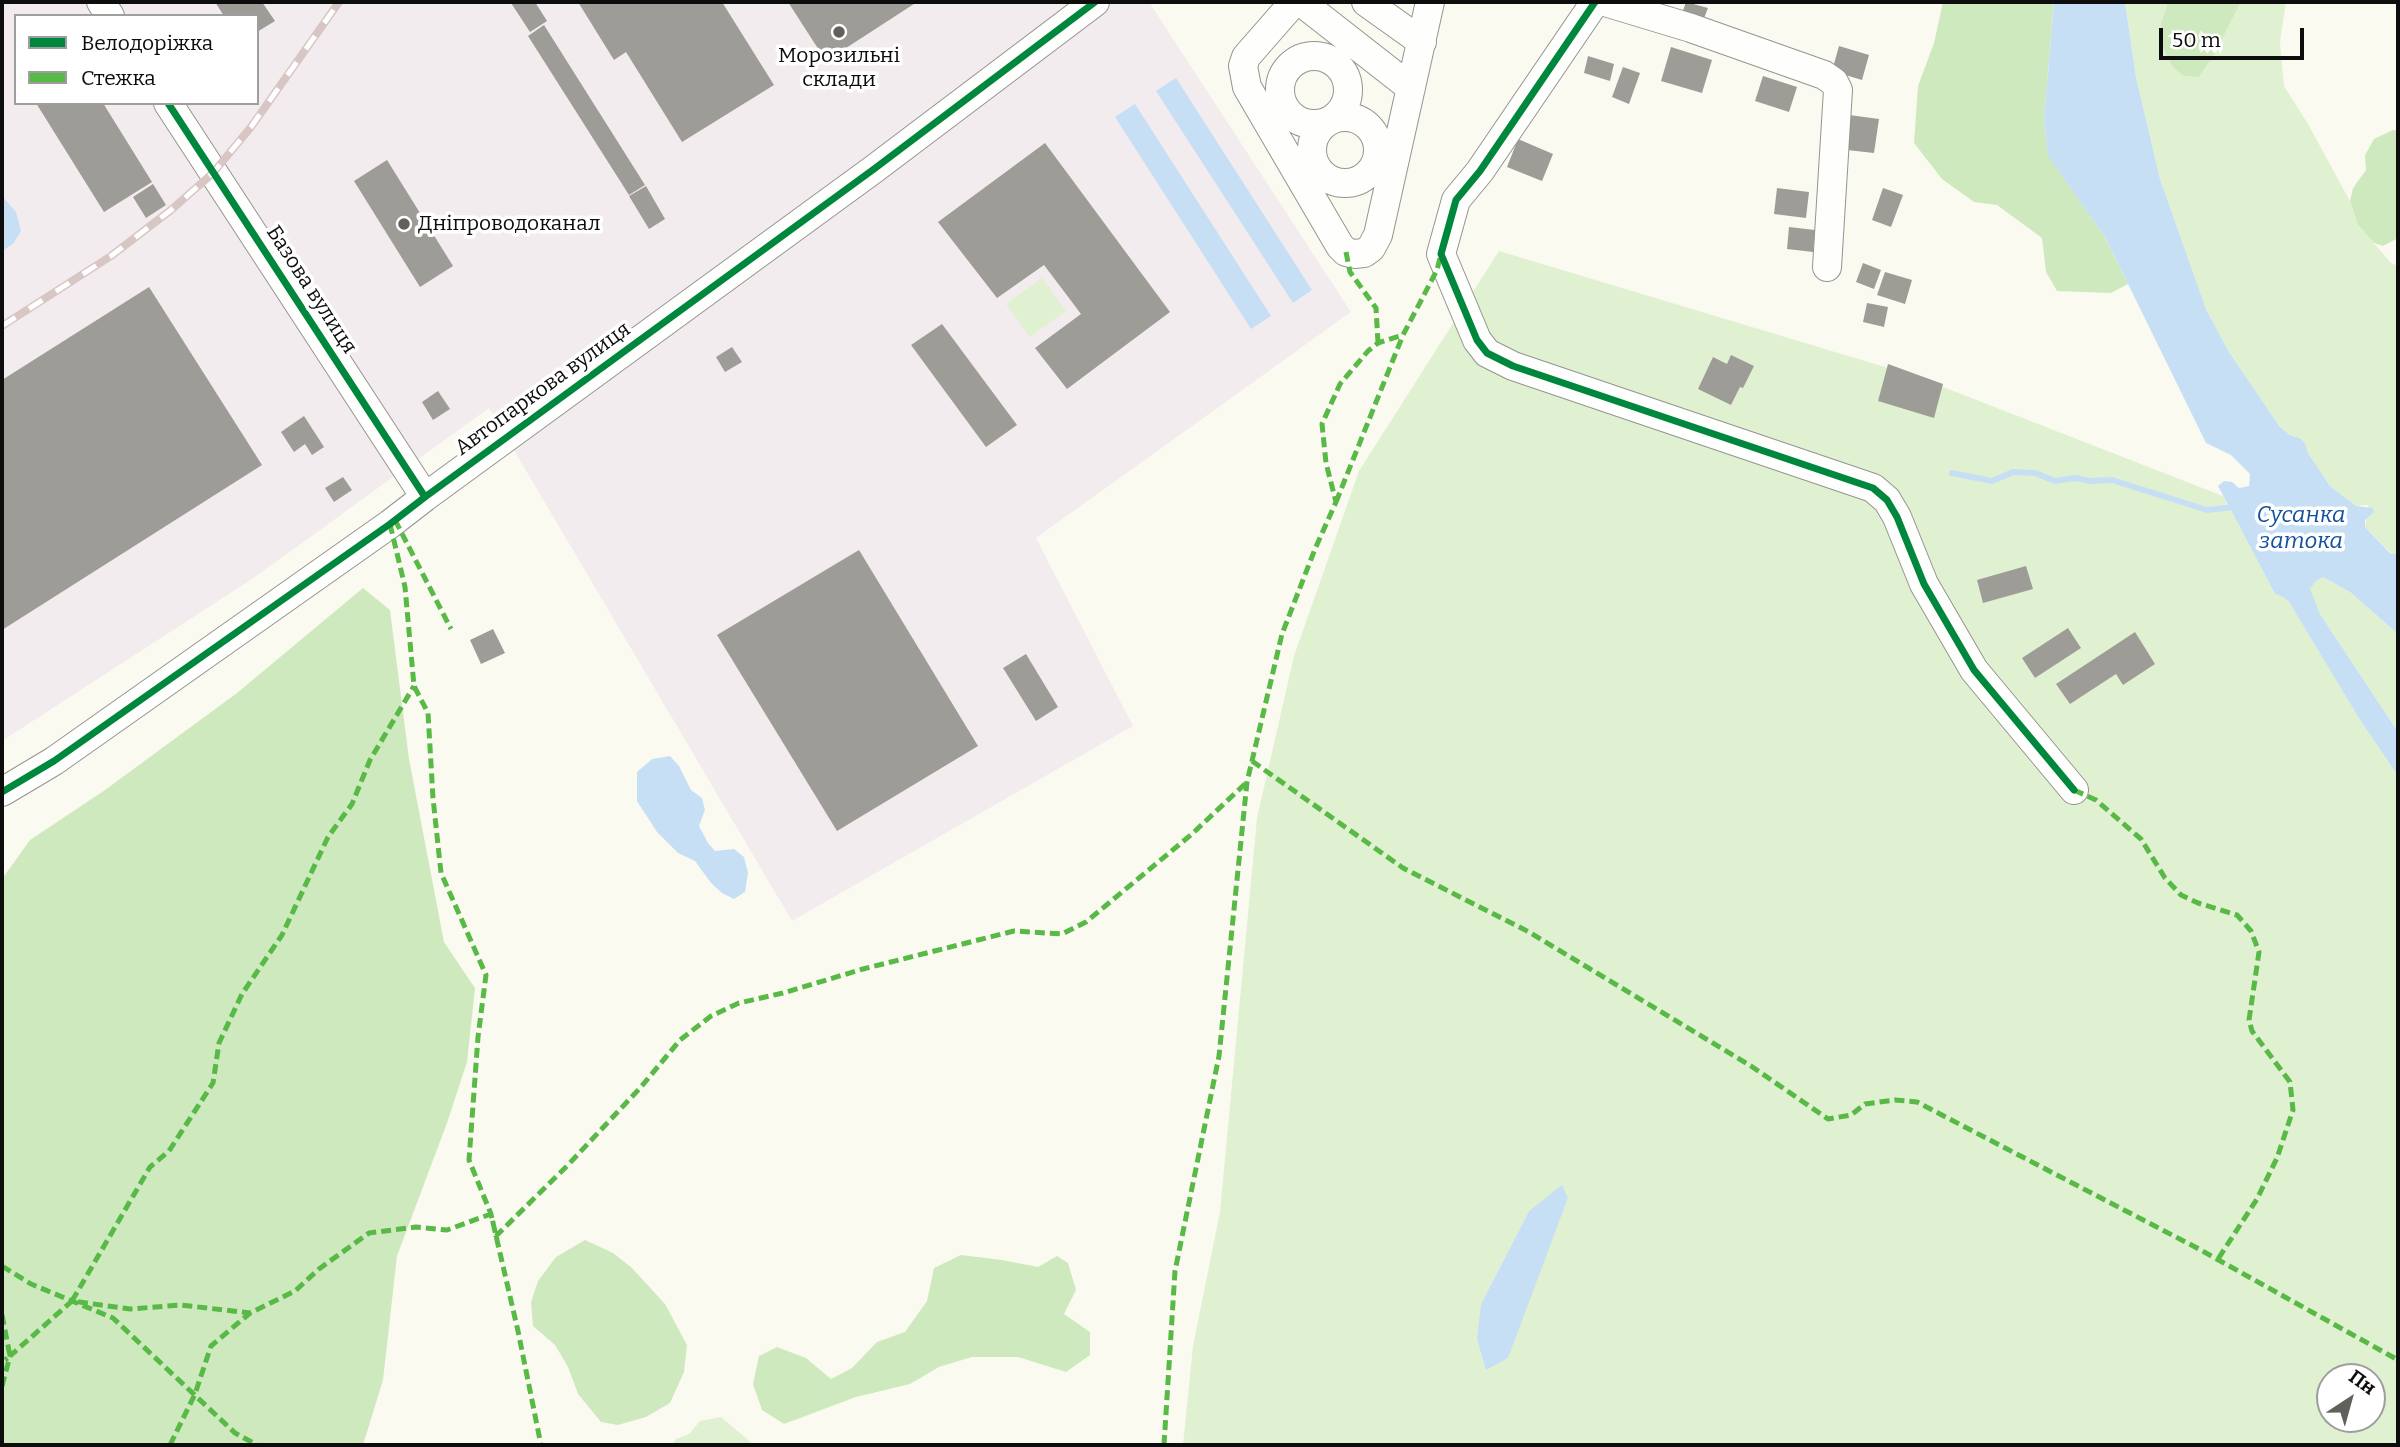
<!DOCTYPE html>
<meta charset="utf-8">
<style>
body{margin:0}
#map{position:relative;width:2400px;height:1447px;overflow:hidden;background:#fbfaf1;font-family:Bitter,serif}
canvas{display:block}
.frame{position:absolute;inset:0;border:4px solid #0d0d0d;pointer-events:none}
.legend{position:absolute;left:14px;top:14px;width:245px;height:91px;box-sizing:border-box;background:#fff;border:2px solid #9e9e9e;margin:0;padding:9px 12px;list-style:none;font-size:21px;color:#0d0d0d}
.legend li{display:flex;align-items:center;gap:14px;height:35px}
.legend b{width:35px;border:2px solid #9e9e9e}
.north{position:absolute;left:2316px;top:1363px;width:70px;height:70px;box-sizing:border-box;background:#fff;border:2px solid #9e9e9e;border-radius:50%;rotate:36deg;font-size:19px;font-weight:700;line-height:28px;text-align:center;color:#0d0d0d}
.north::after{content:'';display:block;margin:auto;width:24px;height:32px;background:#60605d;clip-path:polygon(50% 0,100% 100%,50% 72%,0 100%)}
.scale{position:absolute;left:2159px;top:28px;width:145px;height:32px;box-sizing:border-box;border:4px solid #0d0d0d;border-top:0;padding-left:9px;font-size:21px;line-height:24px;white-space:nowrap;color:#0d0d0d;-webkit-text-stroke:5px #fff;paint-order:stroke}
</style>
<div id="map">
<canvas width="2400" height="1447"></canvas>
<div class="frame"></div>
<ul class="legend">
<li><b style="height:9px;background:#00873e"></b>Велодоріжка</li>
<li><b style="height:9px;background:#58b947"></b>Стежка</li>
</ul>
<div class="north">Пн</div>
<div class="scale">50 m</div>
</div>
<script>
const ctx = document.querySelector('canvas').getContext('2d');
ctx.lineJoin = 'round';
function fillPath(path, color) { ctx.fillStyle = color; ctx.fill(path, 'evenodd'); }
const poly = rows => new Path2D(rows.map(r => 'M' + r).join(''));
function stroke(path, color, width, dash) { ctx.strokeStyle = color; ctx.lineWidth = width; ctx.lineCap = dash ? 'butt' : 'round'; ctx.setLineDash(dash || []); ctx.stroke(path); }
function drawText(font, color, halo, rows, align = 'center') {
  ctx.font = font + ' Bitter,serif'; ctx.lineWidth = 7; ctx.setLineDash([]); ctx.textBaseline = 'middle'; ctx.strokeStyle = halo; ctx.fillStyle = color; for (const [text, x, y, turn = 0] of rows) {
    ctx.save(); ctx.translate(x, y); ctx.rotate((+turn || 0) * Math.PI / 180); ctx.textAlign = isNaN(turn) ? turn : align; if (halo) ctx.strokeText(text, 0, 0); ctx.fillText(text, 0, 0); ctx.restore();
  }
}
const industrial = poly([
 [2,2,1149,2,1351,312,1036,538,1133,726,792,921,489,408,252,579,2,741],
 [16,16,257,16,257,103,16,103]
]);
const green = poly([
 [2125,2,2168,2,2161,23,2162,45,2172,66,2183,76,2199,77,2214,55,2241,2,2286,2,2280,42,2284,86,2308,124,2350,201,2358,225,2391,263,2398,266,2398,554,2392,554,2365,527,2368,505,2356,506,2330,486,2308,453,2305,443,2300,438,2290,435,2280,427,2229,352,2206,309,2160,179,2136,77],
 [1499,251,1915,376,2223,496,2275,594,2283,597,2289,602,2360,720,2398,776,2398,1445,1183,1445,1193,1346,1220,1212,1257,818,1294,656,1359,471],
 [1568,1198,1525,1309,1508,1357,1481,1304,1529,1211],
 [2330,1377,2372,1377,2372,1419,2330,1419],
 [1042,278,1066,311,1030,337,1006,304],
 [2323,577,2350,592,2398,634,2398,732,2320,614,2309,589,2316,581],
 [721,1417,754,1445,672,1445,676,1439,689,1434,700,1421]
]);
const forest = poly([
 [1943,2,2054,2,2044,119,2048,155,2105,237,2128,284,2111,293,2057,291,2046,272,2042,238,1997,205,1974,202,1942,179,1914,143,1918,86,1934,43],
 [2168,2,2241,2,2214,55,2199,77,2183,76,2172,66,2162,45,2161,23],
 [2393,130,2398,131,2398,238,2383,246,2374,243,2358,225,2350,201,2353,188,2366,170,2365,155,2374,139],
 [363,588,390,610,409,759,444,942,475,988,467,1062,447,1123,397,1256,383,1380,363,1445,2,1445,2,879,30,840,105,790,237,693],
 [585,1240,613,1253,632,1268,665,1304,687,1345,684,1372,670,1403,646,1417,618,1425,601,1422,578,1394,568,1367,555,1345,533,1326,531,1302,538,1281,556,1257],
 [961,1255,1002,1260,1038,1267,1057,1256,1068,1263,1076,1290,1064,1314,1090,1332,1090,1355,1066,1372,1018,1357,972,1357,939,1367,910,1384,856,1397,784,1424,762,1410,753,1384,759,1356,777,1347,806,1358,831,1379,852,1368,877,1342,905,1332,927,1301,934,1268]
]);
const water = poly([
 [2054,2,2125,2,2136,77,2160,179,2206,309,2229,352,2280,427,2290,435,2300,438,2305,443,2308,453,2330,486,2356,506,2373,508,2374,512,2365,520,2365,527,2391,554,2398,554,2398,634,2350,592,2323,577,2316,581,2310,589,2320,614,2398,732,2398,776,2360,720,2289,602,2283,597,2275,594,2218,486,2224,481,2232,482,2239,488,2249,486,2250,474,2231,455,2206,443,2105,237,2048,156,2044,119],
 [1176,78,1312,290,1293,303,1156,91],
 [1135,104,1271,316,1251,329,1115,117],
 [2,196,16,212,21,231,13,244,2,251],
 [670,756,679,766,691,790,702,798,705,810,699,826,708,843,715,851,734,849,744,857,748,873,745,892,734,899,722,893,711,883,695,861,678,853,657,832,637,801,637,772,652,759],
 [1562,1185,1568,1198,1508,1358,1486,1370,1477,1339,1481,1304,1529,1211]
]);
const stream = poly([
 [1952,473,1992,481,2013,472,2035,473,2055,481,2075,478,2090,481,2112,480,2207,510,2235,507]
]);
const building = poly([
 [215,2,262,2,275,21,257,32,257,16,224,16],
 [513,2,535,2,547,21,530,32,511,3],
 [578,2,722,2,774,85,682,142,626,52,614,60],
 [788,2,917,2,826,61],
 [1686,2,1708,8,1701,26,1680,19],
 [544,25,645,185,629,195,528,36],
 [1839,46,1869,55,1862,80,1832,71],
 [1671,47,1712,60,1702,93,1661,81],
 [1588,56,1614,64,1610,81,1584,73],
 [1623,67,1640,73,1629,104,1612,97],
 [1763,76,1797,87,1789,112,1755,101],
 [36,103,103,103,152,182,104,212],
 [1842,114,1879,119,1874,153,1838,149],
 [1518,139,1553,154,1542,181,1507,167],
 [1045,143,1170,312,1067,389,1035,348,1081,314,1044,265,997,298,938,222],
 [387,160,453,266,420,287,354,181],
 [153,184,166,205,146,218,133,197],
 [646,186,665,219,649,229,629,196],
 [1777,188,1809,192,1806,218,1774,214],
 [1883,188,1903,195,1891,227,1872,220],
 [1789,227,1815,230,1813,252,1787,249],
 [1863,263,1881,270,1874,289,1856,282],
 [1885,272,1912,280,1905,304,1877,295],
 [149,287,262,465,2,630,2,380],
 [1867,303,1888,307,1884,327,1863,322],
 [942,324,1017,425,986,447,911,345],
 [732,347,742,362,725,372,716,357],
 [1731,355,1754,366,1743,388,1740,387,1731,405,1698,389,1713,357,1727,364],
 [1888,364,1943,384,1934,418,1878,401],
 [438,391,450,409,433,420,422,402],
 [304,416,324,447,312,455,305,444,294,452,281,432],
 [343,477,352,490,334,502,325,488],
 [859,550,978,746,837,831,717,635],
 [2026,566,2033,589,1983,603,1977,580],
 [2068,628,2081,648,2035,678,2022,658],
 [493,629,505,653,481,664,470,640],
 [2135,632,2155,664,2123,685,2116,674,2070,704,2056,684],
 [1026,654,1058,707,1036,721,1003,668]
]);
const minor = poly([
 [101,2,110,16],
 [1294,2,1246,57,1243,66,1247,87,1340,246,1346,252,1354,254,1364,253,1371,248,1378,235,1430,2],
 [1301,2,1411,88],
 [1366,2,1422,42],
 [1595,2,1480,171,1456,200,1441,254,1477,340,1487,353,1513,366,1873,488,1887,500,1897,517,1924,584,1974,670,2074,790],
 [1605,2,1691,28,1824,75,1834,82,1838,90,1827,267],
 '1280 90a34 34 0 1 1 68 0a34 34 0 1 1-68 0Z',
 [168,103,425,497],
 '1312 150a33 33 0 1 1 66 0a33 33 0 1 1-66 0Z',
 [2,792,54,761,390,524,425,497,874,169,1095,2]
]);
const rail = poly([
 [2,326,111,256,171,210,213,173,251,127,339,2]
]);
const quiet = poly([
 [1346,252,1350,272,1376,308,1378,343],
 [1336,502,1403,335],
 [395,520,451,629],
 [390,524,405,587,414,686,428,713,433,798,441,873,486,975,478,1037,469,1160,491,1214,518,1331,541,1445],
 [1252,761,1403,868,1529,932,1751,1066,1828,1119,1851,1115,1865,1104,1895,1100,1917,1102,2197,1248,2398,1360],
 [2074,790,2096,800,2141,839,2165,878,2181,895,2198,903,2237,915,2251,931,2259,952,2249,1020,2252,1031,2290,1082,2293,1110,2277,1158,2257,1199,2218,1259],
 [2,1266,31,1284,113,1318,235,1433,257,1445],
 [72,1301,150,1167,169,1151,213,1083,219,1043,242,994,282,935,328,837,352,804,370,760,414,686],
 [2,1315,10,1356,5,1360],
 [2,1386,10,1356,72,1301,130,1309,181,1305,250,1313],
 [170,1445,195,1394,211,1346,250,1313,295,1291,319,1269,369,1233,416,1227,447,1230,491,1214,496,1236,567,1166,641,1087,680,1040,711,1016,739,1003,783,993,863,969,1014,931,1062,934,1086,922,1192,834,1247,782],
 [1164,1445,1175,1271,1219,1056,1247,782,1282,634,1315,549,1336,502,1326,463,1322,424,1340,384,1368,351,1378,343,1403,335,1437,270,1441,254]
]);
const cycleway = poly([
 [1595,2,1480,171,1456,200,1441,254,1477,340,1487,353,1513,366,1873,488,1887,500,1897,517,1924,584,1974,670,2074,790],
 [168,103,425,497],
 [2,792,54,761,390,524,425,497,874,169,1095,2]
]);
const markers = [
 [839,32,7,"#60605d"],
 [404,224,7,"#60605d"]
];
const poiNames = [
 ["Морозильні",839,56],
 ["склади",839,80],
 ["Дніпроводоканал",418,224,"left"]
];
const streetNames = [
 ["Базова вулиця",311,290,57],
 ["Автопаркова вулиця",543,389,-36]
];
const waterNames = [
 ["Сусанка",2301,516],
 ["затока",2301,542]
];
fillPath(industrial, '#f3ecee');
fillPath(green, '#e0f1d1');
fillPath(forest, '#cfe9be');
fillPath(water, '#c7dff5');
stroke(stream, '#c7dff5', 6);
fillPath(building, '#9e9c97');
stroke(minor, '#949490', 30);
stroke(minor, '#fefefd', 28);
stroke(rail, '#d7c6c3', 8);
stroke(rail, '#fff', 5, [16]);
stroke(quiet, '#58b947', 5, [10, 5]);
stroke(cycleway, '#00873e', 7);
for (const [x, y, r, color] of markers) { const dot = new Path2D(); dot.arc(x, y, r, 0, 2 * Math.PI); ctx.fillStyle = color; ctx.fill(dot); stroke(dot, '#fff', 2.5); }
drawText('21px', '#0d0d0d', '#fff', poiNames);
drawText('21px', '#0d0d0d', '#fff', streetNames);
drawText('italic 23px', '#1550a0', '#fff', waterNames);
</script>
